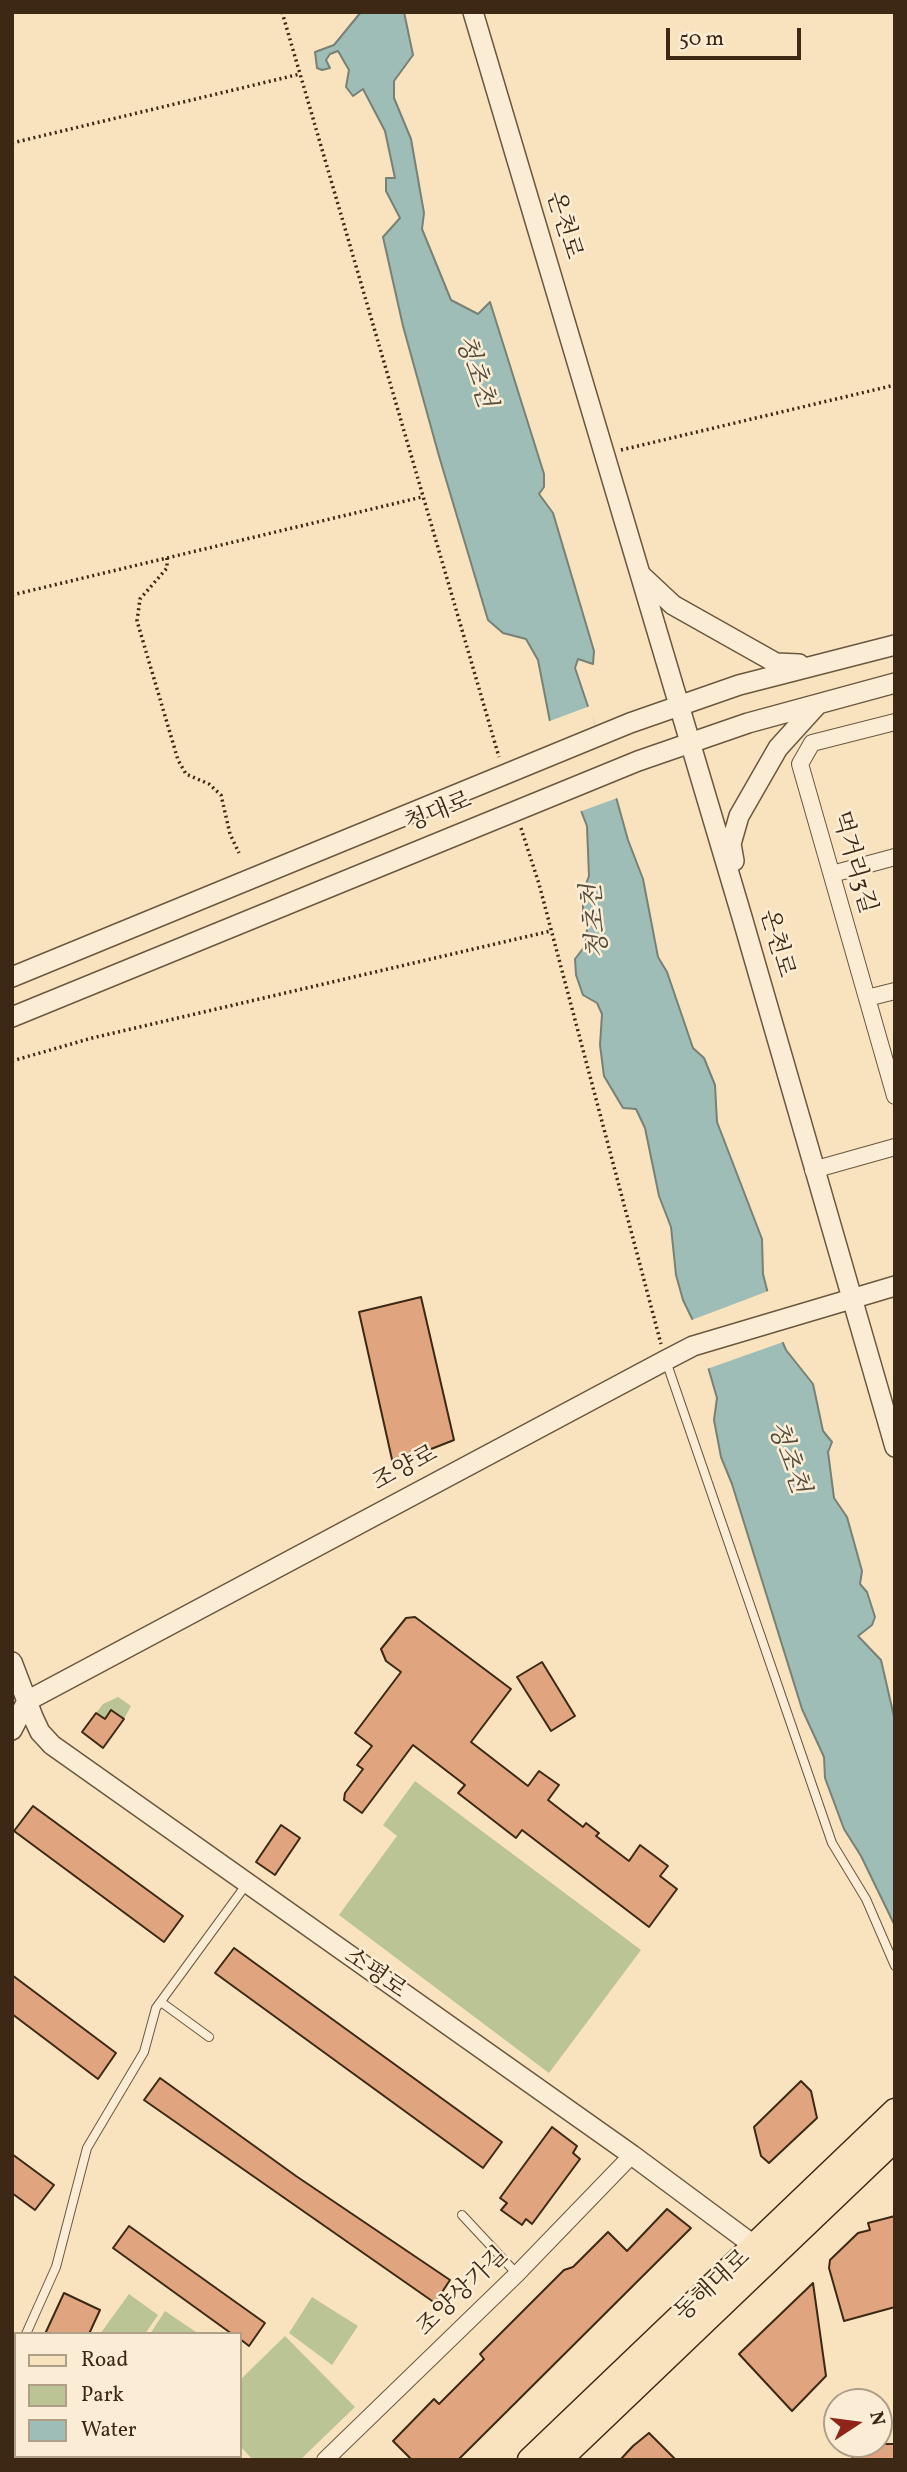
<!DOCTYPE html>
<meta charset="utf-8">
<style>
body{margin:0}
#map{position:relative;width:907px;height:2472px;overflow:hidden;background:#f9e3bf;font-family:Vollkorn,serif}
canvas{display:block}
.frame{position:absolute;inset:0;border:14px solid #3c2814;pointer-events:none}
.legend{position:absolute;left:14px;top:2332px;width:228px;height:126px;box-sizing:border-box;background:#fbedd5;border:2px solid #af9e88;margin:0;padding:9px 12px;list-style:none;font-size:21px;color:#3c2814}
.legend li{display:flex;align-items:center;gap:14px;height:35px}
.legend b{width:35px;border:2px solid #af9e88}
.north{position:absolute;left:823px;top:2388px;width:70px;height:70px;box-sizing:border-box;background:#fbedd5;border:2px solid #af9e88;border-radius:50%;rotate:77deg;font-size:19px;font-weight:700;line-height:28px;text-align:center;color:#3c2814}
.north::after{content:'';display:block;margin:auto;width:24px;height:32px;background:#8f2418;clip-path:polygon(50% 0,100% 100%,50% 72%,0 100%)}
.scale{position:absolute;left:666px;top:28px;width:135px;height:32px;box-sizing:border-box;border:4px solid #3c2814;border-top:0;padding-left:9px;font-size:21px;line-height:24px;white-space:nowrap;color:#3c2814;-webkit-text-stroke:5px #fbedd5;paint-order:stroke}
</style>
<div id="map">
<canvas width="907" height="2472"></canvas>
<div class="frame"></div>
<ul class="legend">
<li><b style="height:9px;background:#f9e3bf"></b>Road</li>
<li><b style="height:19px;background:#bbc494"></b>Park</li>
<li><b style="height:19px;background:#9ebdb6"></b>Water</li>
</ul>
<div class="north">N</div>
<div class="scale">50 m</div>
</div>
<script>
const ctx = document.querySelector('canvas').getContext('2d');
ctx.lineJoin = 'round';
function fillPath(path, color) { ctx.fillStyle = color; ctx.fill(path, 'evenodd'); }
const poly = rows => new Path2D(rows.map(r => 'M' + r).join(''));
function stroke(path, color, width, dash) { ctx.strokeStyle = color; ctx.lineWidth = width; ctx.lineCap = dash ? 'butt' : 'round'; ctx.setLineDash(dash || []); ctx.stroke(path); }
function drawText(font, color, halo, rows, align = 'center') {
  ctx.font = font + ' Vollkorn,"Noto Serif KR",serif'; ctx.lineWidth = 5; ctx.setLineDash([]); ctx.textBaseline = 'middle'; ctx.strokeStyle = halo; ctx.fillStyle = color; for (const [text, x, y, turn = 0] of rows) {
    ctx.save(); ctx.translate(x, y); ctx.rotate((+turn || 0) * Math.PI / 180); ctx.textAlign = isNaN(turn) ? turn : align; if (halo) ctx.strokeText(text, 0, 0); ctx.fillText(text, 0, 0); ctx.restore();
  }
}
const green = poly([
 [118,1697,131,1706,124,1719,111,1710,105,1719,96,1713,103,1704],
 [415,1781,641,1950,549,2073,339,1915,397,1836,383,1825],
 [129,2294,158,2315,145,2334,100,2334],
 [312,2297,358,2326,332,2365,289,2333],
 [165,2311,199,2334,150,2334],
 [285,2336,355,2407,300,2460,253,2460,240,2446,240,2380]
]);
const water = poly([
 [361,12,404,12,413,55,394,81,394,98,411,139,424,213,422,229,451,300,478,314,490,302,544,474,544,487,539,494,553,513,594,651,593,664,578,659,575,668,604,754,628,840,643,879,658,957,667,972,693,1048,704,1058,715,1085,717,1122,762,1239,763,1274,777,1329,786,1350,813,1384,823,1431,832,1442,828,1452,834,1498,847,1517,862,1571,860,1584,867,1592,875,1617,872,1625,858,1636,881,1660,895,1721,895,1926,861,1856,844,1829,825,1778,824,1757,802,1709,732,1484,721,1457,714,1420,717,1398,697,1329,683,1300,676,1275,671,1227,659,1196,645,1128,636,1109,623,1108,604,1076,600,1045,602,1014,597,1003,583,995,576,975,575,959,585,946,587,930,583,910,583,892,589,876,587,826,554,742,538,660,526,639,503,633,488,620,439,456,403,326,383,237,400,218,386,191,386,178,395,178,385,131,363,89,353,96,346,87,349,70,338,51,330,54,326,60,330,68,322,70,317,68,315,52,334,45,361,12]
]);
const pier = poly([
 [590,706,599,740,607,753,620,797,579,812,550,743,547,722],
 [771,1290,775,1313,786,1341,704,1370,689,1321]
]);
const building = poly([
 [421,1297,454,1440,393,1464,359,1312,421,1297],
 [415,1617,511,1689,471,1742,528,1786,539,1771,559,1785,548,1800,583,1827,586,1823,599,1833,596,1836,629,1861,640,1845,668,1866,660,1876,677,1889,649,1927,522,1830,516,1838,458,1793,465,1785,413,1745,362,1813,344,1800,345,1793,363,1769,357,1765,372,1746,355,1733,401,1672,386,1661,381,1649,406,1618,415,1617],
 [542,1662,575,1716,551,1731,517,1677,542,1662],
 [111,1710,124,1719,103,1748,82,1732,96,1713,105,1719,111,1710],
 [33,1806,183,1916,164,1942,14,1831,33,1806],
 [281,1825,300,1838,275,1875,256,1862,281,1825],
 [234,1948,502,2142,483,2168,215,1973,234,1948],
 [12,1975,116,2053,98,2079,12,2014,12,1975],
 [160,2078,296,2176,450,2280,435,2303,144,2100,160,2078],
 [801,2081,811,2091,817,2118,769,2163,761,2156,754,2127,801,2081],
 [552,2127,577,2146,573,2153,580,2159,532,2224,526,2219,522,2225,501,2210,507,2203,500,2198,552,2127],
 [12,2154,54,2185,35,2210,12,2193,12,2154],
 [667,2209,691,2228,458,2460,412,2460,393,2441,434,2399,439,2404,484,2359,480,2354,564,2270,573,2267,608,2232,627,2251,667,2209],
 [895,2216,895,2307,844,2321,829,2268,830,2260,858,2233,870,2230,868,2223,895,2216],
 [129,2226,265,2323,249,2346,240,2339,240,2334,232,2334,113,2248,129,2226],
 [813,2283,826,2376,792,2411,739,2354,813,2283],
 [64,2293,100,2310,89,2334,45,2334,64,2293],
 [649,2433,676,2460,620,2460,633,2446,649,2433],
 [851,2444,895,2444,895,2460,853,2460,851,2444]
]);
const path = poly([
 [282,12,499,757],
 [12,143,300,74],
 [621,450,895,385],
 [167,558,167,568,140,599,137,621,178,760,186,774,209,784,221,795,230,834,239,853],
 [12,595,422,497],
 [521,828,539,884,661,1344],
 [12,1061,92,1038,551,931]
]);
const service = poly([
 [666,1361,832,1843,866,1899,895,1966],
 [161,2002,209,2037],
 [462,2215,517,2274],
 [26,2334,56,2267,87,2148,144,2052,156,2008,246,1885],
 [12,2364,16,2357]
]);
const minor = poly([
 [895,722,812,743,800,764,895,1096],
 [832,874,895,857],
 [867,998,895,991],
 [813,1170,895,1147],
 [325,2460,517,2274,632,2155]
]);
const tertiary = poly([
 [473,12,742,917,895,1447],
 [642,576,673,605,776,663,799,664],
 [734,861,731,844,739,816,778,748,817,705],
 [12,977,630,723,739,685,895,645],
 [12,1017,638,761,748,723,895,683],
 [12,1662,33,1717,40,1732,52,1745,632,2155,756,2247],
 [12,1730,27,1701,666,1360,693,1346,895,1286]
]);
const primary = poly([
 [530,2460,895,2111],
 [559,2460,895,2139]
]);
const streetNames = [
 ["온천로",562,226,73],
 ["청대로",439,814,-22],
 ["먹거리3길",852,863,74],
 ["온천로",775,944,74],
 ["조양로",406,1470,-28],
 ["소평로",374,1975,35],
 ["동해대로",714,2287,-43],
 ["조양상가길",464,2293,-44]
];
const waterNames = [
 ["청초천",473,372,71],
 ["청초천",598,921,-96],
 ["청초천",786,1458,70]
];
fillPath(green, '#bbc494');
fillPath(water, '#9ebdb6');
stroke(water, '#778175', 2);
fillPath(pier, '#f9e3bf');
fillPath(building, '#e0a57e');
stroke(building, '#3c2814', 2);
stroke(service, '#6b573f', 10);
stroke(minor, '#6b573f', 18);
stroke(tertiary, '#6b573f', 22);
stroke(primary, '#3c2814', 27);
stroke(path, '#3c2814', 3.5, [2, 3.5]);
stroke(service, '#fbedd5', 8);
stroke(minor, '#fbedd5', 16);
stroke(tertiary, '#fbedd5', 19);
stroke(primary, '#f9e3bf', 24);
drawText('24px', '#3c2814', '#fbedd5', streetNames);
drawText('italic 26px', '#544d3c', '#fbedd5', waterNames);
</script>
